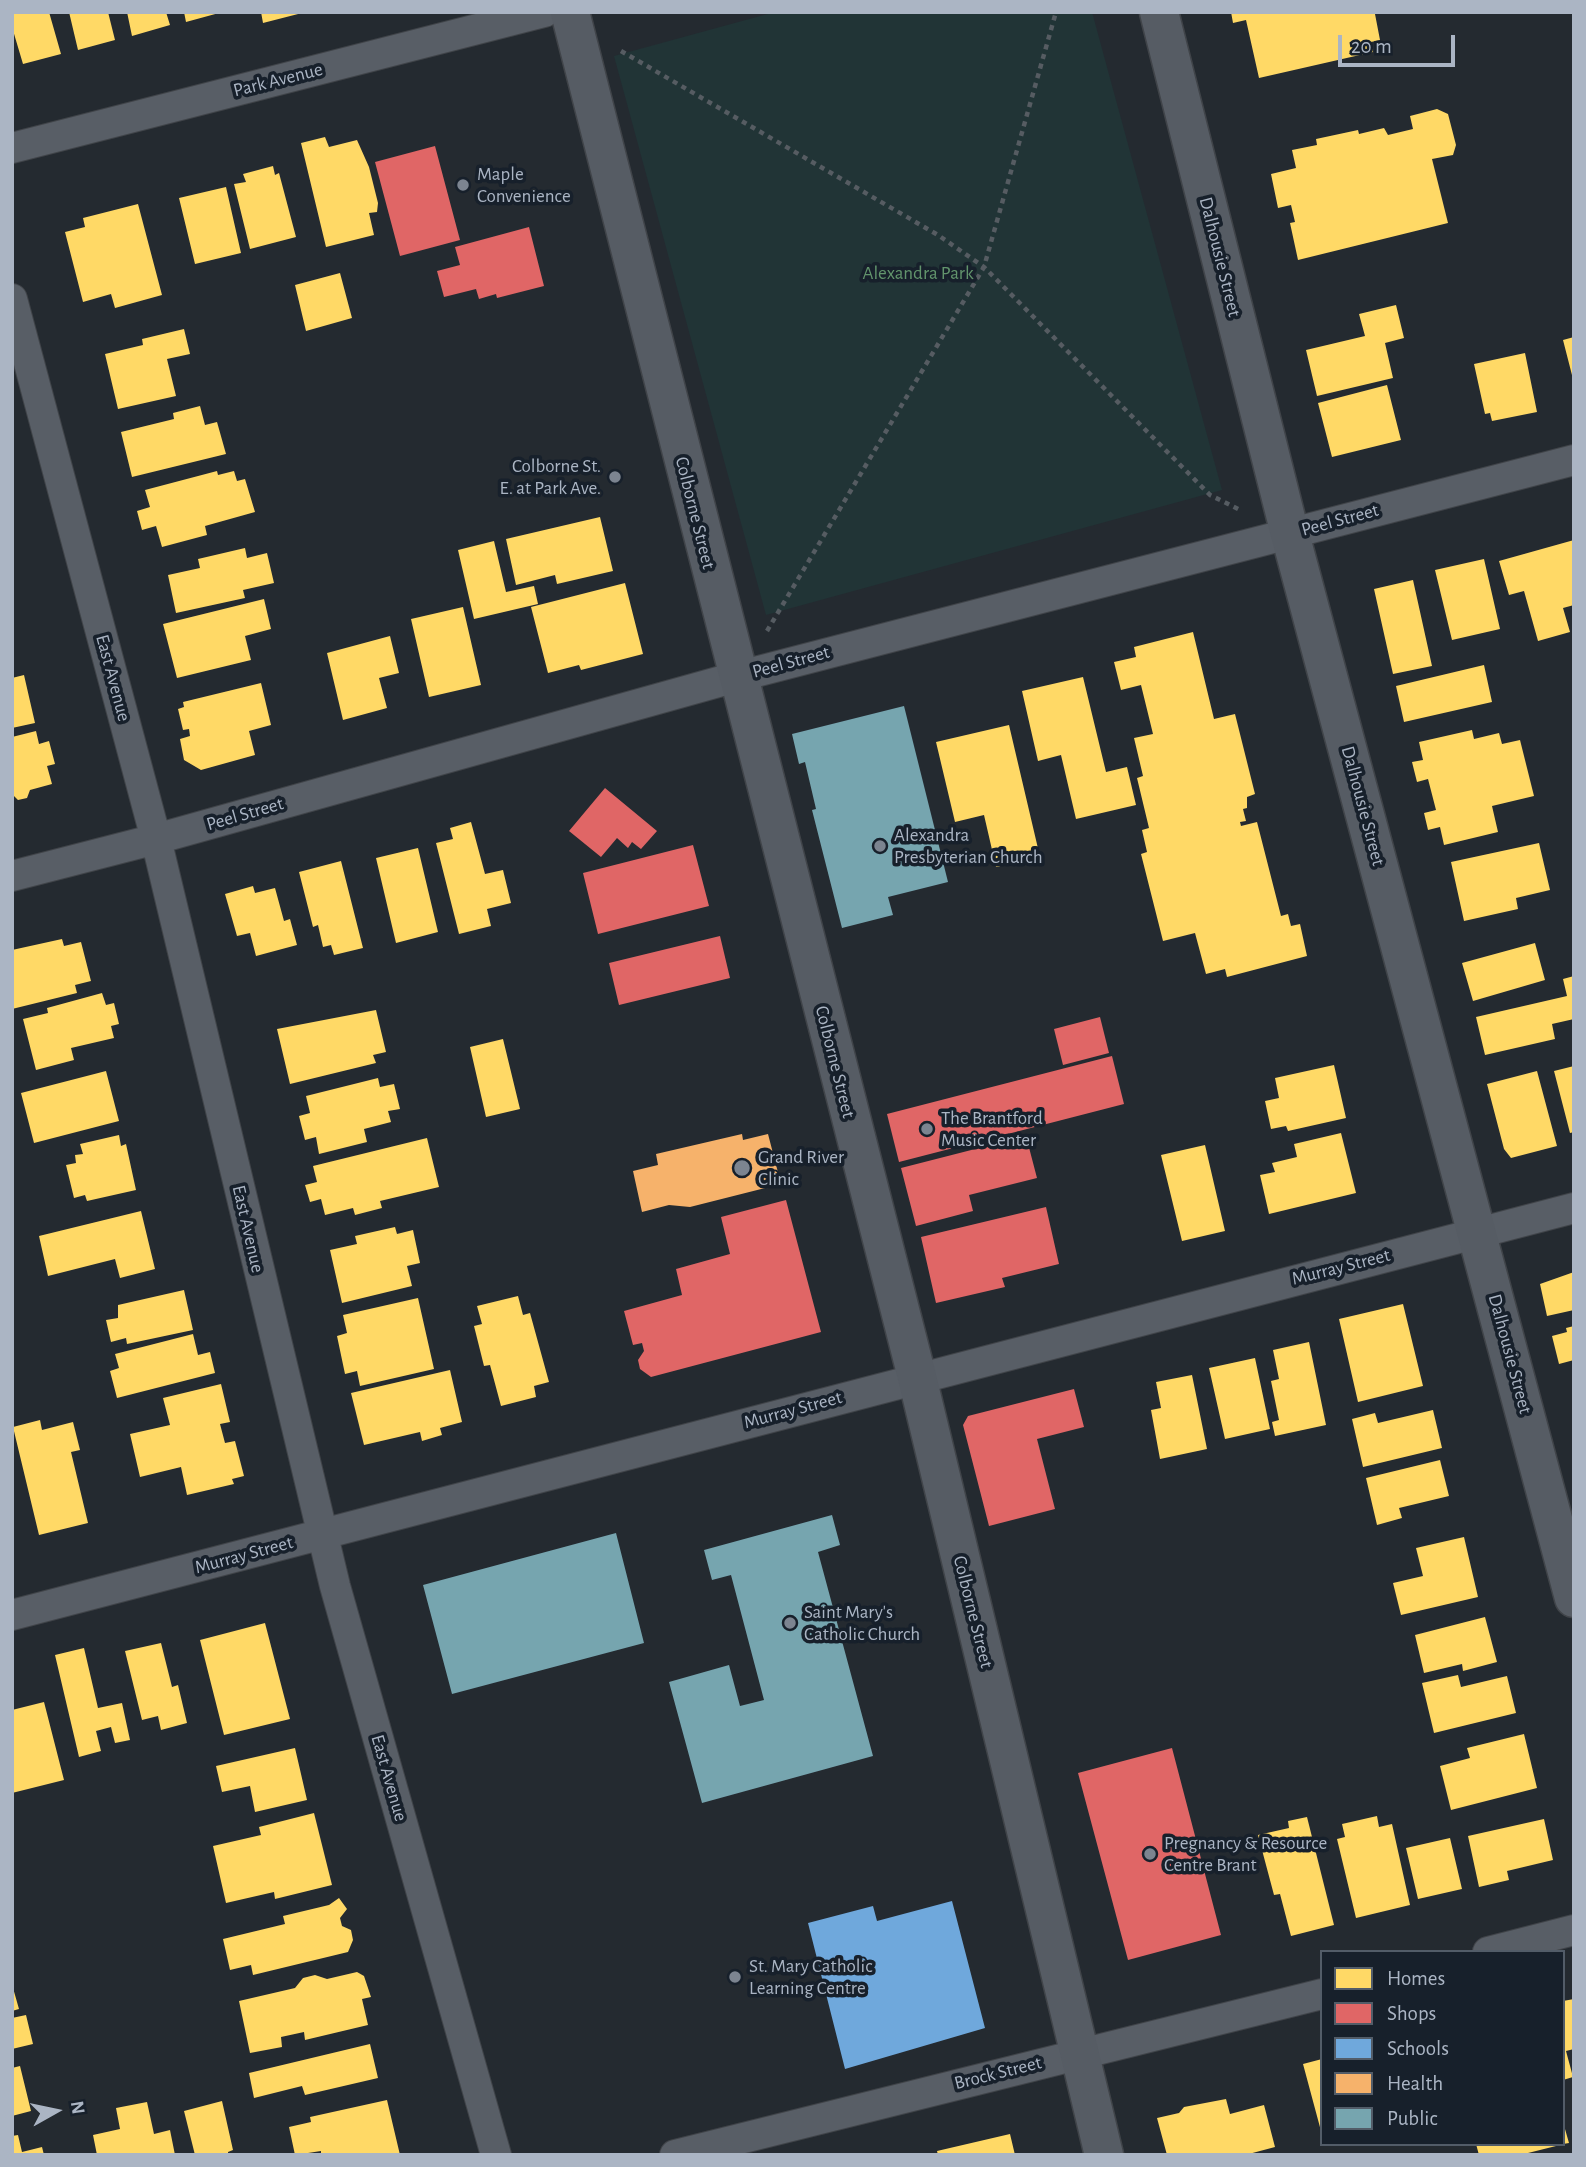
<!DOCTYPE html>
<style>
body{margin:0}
#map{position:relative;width:1586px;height:2167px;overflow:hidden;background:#242a30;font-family:"Alegreya Sans",sans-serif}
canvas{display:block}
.frame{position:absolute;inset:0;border:14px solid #abb5c4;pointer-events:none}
.legend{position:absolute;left:1320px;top:1950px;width:245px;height:196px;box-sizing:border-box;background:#17202b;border:2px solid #525c68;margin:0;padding:9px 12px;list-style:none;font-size:21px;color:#abb5c4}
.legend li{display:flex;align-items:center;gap:14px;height:35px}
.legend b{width:35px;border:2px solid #525c68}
.north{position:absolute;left:21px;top:2076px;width:70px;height:70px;-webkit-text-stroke:5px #17202b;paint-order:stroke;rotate:81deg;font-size:19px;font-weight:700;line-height:28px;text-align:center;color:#abb5c4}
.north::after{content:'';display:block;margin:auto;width:24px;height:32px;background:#abb5c4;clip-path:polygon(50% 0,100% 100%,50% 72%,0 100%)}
.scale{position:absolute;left:1338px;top:35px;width:117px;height:32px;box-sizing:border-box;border:4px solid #abb5c4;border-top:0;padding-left:9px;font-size:21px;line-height:24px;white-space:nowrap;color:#abb5c4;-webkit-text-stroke:5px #17202b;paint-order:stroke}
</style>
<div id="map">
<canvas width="1586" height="2167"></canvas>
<div class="frame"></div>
<ul class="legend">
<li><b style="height:19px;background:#ffd966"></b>Homes</li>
<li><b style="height:19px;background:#e06666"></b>Shops</li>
<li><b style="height:19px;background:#6fa8dc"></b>Schools</li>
<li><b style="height:19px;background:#f6b26b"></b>Health</li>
<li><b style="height:19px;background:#76a5af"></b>Public</li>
</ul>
<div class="north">N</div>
<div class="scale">20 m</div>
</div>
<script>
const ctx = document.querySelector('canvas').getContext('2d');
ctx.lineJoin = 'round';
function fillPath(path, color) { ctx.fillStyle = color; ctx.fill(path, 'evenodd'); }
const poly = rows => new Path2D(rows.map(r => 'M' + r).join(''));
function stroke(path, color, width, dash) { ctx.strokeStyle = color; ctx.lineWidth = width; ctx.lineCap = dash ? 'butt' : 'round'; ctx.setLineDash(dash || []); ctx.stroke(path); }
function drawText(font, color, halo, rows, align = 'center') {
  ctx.font = font + ' "Alegreya Sans",sans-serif'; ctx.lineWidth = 7; ctx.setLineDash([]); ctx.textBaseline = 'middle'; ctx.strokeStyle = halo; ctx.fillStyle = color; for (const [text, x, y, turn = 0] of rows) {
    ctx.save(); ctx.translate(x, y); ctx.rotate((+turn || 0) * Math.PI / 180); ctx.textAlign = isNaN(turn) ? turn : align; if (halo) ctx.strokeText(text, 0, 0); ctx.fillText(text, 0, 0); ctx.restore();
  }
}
const green = poly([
 [775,12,1092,12,1222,490,766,615,614,56]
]);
const homes = poly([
 [12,12,49,12,61,54,23,64,12,27],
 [69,12,108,12,115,40,78,50],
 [127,12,166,12,170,25,132,36],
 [184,12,218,12,219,13,186,22],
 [261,12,301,12,302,13,263,23],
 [1231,12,1375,14,1380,40,1371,42,1373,52,1259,78,1246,20,1233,23],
 [1437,109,1448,114,1456,145,1453,155,1432,159,1448,223,1298,260,1290,223,1295,222,1291,205,1278,208,1271,174,1296,168,1292,150,1317,145,1316,139,1358,130,1359,134,1384,128,1388,135,1413,129,1410,116],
 [325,137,329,147,357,140,369,167,378,203,377,212,369,213,374,235,326,247,301,143],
 [273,166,275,175,279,173,296,237,250,249,234,184,246,182,243,174],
 [226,187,241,253,195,264,179,198],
 [138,204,162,295,115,308,111,294,83,302,65,232,85,227,83,218],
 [340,273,352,318,306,331,295,285],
 [1396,305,1404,338,1385,343,1393,378,1317,396,1306,350,1365,336,1359,314],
 [184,329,190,354,167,359,176,396,118,409,105,354,143,345,142,339],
 [1574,337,1574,379,1573,379,1563,340],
 [1525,353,1537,412,1492,421,1490,413,1485,414,1474,364],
 [1387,385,1401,440,1332,457,1318,403],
 [200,406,205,425,217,422,226,454,132,477,121,432,174,419,173,413],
 [217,471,218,475,234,471,237,481,245,479,255,512,205,526,207,535,162,547,156,526,142,530,137,511,150,507,145,490],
 [600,517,613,571,557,584,555,575,516,585,506,539],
 [1574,540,1574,605,1563,608,1570,632,1538,641,1524,591,1509,595,1499,561],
 [494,541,506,592,534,586,538,604,474,619,458,550],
 [245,548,247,558,267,553,274,583,243,590,245,598,176,613,168,575,200,568,198,559],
 [1484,559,1500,629,1452,640,1435,570],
 [1413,580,1432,666,1393,674,1374,589],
 [625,583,643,654,581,670,579,665,548,673,531,607],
 [264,599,271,629,245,636,251,660,177,678,163,624],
 [463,607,481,685,429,697,411,619],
 [1193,632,1214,719,1235,714,1255,794,1247,797,1247,808,1243,809,1246,821,1240,822,1241,826,1257,822,1281,916,1288,914,1291,926,1300,924,1307,956,1227,977,1225,969,1206,974,1195,933,1163,941,1141,854,1147,852,1142,830,1149,828,1137,778,1143,776,1134,738,1153,734,1141,685,1121,690,1114,662,1136,657,1134,647],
 [390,636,399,673,379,678,387,708,343,720,327,653],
 [1484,665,1492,702,1404,722,1396,686],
 [24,675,35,723,12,728,12,678],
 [1083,677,1106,772,1127,767,1136,805,1076,819,1061,755,1038,761,1022,691],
 [261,683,271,725,249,731,255,755,201,770,184,760,180,739,190,736,189,729,183,730,178,709,184,707,183,702],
 [1009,725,1040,857,996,867,984,815,955,822,936,742],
 [1472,730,1474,739,1499,733,1502,744,1520,740,1534,796,1492,806,1498,832,1444,845,1440,827,1428,830,1424,813,1436,810,1428,779,1417,782,1412,762,1423,760,1419,742],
 [36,731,39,744,49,741,55,764,47,766,52,784,30,790,27,798,18,800,12,794,12,737],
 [471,822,485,874,503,870,511,903,487,909,491,926,459,934,436,843,453,839,450,828],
 [1539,843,1550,890,1516,898,1518,909,1464,921,1451,862],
 [418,848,438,932,396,943,376,858],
 [341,861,363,948,334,955,331,945,323,947,318,925,313,927,299,872],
 [253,886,255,893,275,888,284,921,290,919,297,945,256,956,250,933,237,936,225,894],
 [62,939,64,946,81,942,91,981,75,985,77,993,12,1009,12,950],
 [1535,943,1545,980,1473,1001,1462,963],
 [1574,976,1574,1019,1552,1024,1555,1039,1485,1055,1476,1017,1567,996,1563,979],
 [102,993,106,1005,114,1003,119,1024,111,1026,114,1038,71,1048,74,1060,36,1070,23,1019,48,1013,47,1008],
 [376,1010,386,1052,373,1055,376,1063,290,1084,277,1029],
 [503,1039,520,1109,486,1117,470,1047],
 [1334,1065,1346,1118,1288,1131,1286,1126,1271,1129,1265,1101,1279,1098,1275,1078],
 [1574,1066,1574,1132,1570,1133,1554,1071],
 [106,1071,119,1121,34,1143,21,1093],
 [1537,1071,1557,1146,1511,1158,1504,1149,1487,1084],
 [378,1078,380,1087,394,1084,400,1109,388,1111,391,1122,364,1129,367,1142,319,1154,316,1137,305,1140,299,1116,310,1113,306,1096],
 [1341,1133,1356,1193,1269,1214,1260,1175,1275,1172,1272,1163,1297,1157,1294,1144],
 [119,1135,121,1146,126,1144,136,1190,87,1201,85,1195,74,1198,66,1165,76,1163,75,1155,83,1154,80,1144],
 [427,1138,439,1187,380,1201,382,1208,355,1215,353,1208,325,1215,321,1199,310,1202,305,1185,317,1182,313,1166],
 [1205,1145,1225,1231,1182,1241,1161,1155],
 [141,1211,155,1269,120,1278,115,1259,48,1276,39,1236],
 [395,1227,397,1234,413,1230,420,1263,407,1266,412,1286,342,1303,330,1250,357,1244,355,1236],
 [1574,1272,1574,1310,1547,1316,1540,1284],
 [184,1290,193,1330,127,1344,126,1338,111,1342,106,1320,118,1318,118,1305],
 [518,1296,523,1315,530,1313,549,1382,534,1386,536,1397,501,1406,490,1365,484,1366,474,1326,482,1324,477,1306],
 [418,1298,434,1369,360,1386,357,1371,345,1374,337,1336,347,1333,343,1315],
 [1403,1304,1423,1386,1358,1402,1339,1319],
 [1574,1326,1574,1360,1559,1364,1552,1336,1567,1332,1566,1328],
 [193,1334,198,1355,210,1352,215,1373,117,1398,110,1371,119,1368,115,1354],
 [1309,1342,1326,1425,1275,1436,1272,1422,1279,1420,1271,1381,1279,1379,1273,1350],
 [1255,1358,1270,1429,1225,1439,1209,1368],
 [450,1370,462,1422,440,1428,442,1435,422,1441,420,1432,364,1445,351,1393],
 [1192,1375,1207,1449,1160,1459,1151,1410,1161,1408,1156,1382],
 [221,1384,230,1422,220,1424,225,1443,235,1441,244,1476,232,1479,234,1484,187,1495,181,1467,140,1477,130,1434,170,1425,163,1398],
 [1433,1410,1442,1448,1363,1467,1352,1419,1375,1413,1378,1423],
 [40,1420,42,1430,73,1422,80,1450,71,1452,88,1523,39,1535,13,1427],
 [1440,1460,1449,1496,1399,1508,1402,1518,1377,1525,1366,1478],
 [1464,1537,1478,1597,1401,1615,1393,1583,1423,1576,1416,1548],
 [1485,1617,1497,1662,1463,1671,1462,1664,1424,1673,1415,1635],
 [265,1623,290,1719,224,1735,200,1640],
 [161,1643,172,1687,178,1685,187,1723,161,1730,158,1716,142,1720,125,1651],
 [84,1648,98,1708,122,1703,130,1740,115,1743,111,1727,96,1731,101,1751,79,1757,55,1655],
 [1458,1675,1461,1687,1507,1676,1516,1713,1434,1733,1422,1683],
 [44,1702,64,1780,12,1793,12,1710],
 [1524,1734,1537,1788,1451,1810,1440,1766,1470,1758,1467,1748],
 [295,1748,307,1800,255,1812,250,1786,222,1792,216,1766],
 [314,1813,332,1885,275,1899,274,1892,226,1903,213,1846,261,1835,259,1827],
 [1377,1816,1379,1827,1392,1824,1410,1905,1356,1918,1337,1839,1345,1837,1342,1824],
 [1307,1817,1334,1925,1291,1936,1280,1894,1274,1895,1258,1835,1289,1828,1288,1821],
 [1544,1819,1553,1860,1507,1871,1509,1880,1479,1887,1468,1836],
 [1450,1838,1462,1889,1418,1899,1406,1848],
 [339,1898,347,1909,340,1918,342,1926,351,1930,353,1940,348,1952,253,1975,251,1965,230,1970,223,1939,285,1924,283,1916,329,1905],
 [357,1972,364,1976,371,1997,362,1999,368,2025,305,2040,304,2032,281,2037,282,2047,250,2053,239,2001,295,1988,303,1978,315,1975,327,1979],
 [13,1988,19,2009,12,2011,12,1989],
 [1574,1999,1574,2049,1566,2051,1573,2077,1563,2080,1563,2001],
 [26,2015,33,2044,12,2049,12,2018],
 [370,2044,378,2078,305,2095,302,2086,254,2098,249,2073],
 [1322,2059,1322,2131,1321,2131,1303,2064],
 [20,2066,31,2111,12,2116,12,2068],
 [1226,2099,1230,2114,1264,2105,1275,2147,1245,2155,1167,2155,1157,2118,1179,2113,1184,2107],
 [387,2100,400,2155,321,2155,321,2151,295,2155,289,2127,311,2122,310,2117],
 [222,2101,233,2150,228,2152,228,2155,195,2155,184,2111],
 [147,2102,154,2134,170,2130,175,2155,97,2155,93,2135,120,2129,116,2108],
 [1563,2122,1569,2143,1563,2144],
 [1010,2134,1015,2155,938,2155,937,2151],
 [18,2135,22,2152,42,2147,44,2155,12,2155,12,2136],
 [1476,2144,1560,2144,1560,2145,1520,2155,1479,2155]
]);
const shops = poly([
 [435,146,460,240,400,256,375,162],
 [529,227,544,286,497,298,496,294,479,299,476,289,444,297,437,271,460,265,455,247],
 [605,788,657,831,641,849,632,842,628,848,617,838,601,857,569,831],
 [693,845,709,906,598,934,583,873],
 [720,936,730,978,619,1005,609,963],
 [1100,1017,1109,1053,1063,1065,1054,1029],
 [1112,1056,1124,1104,899,1162,887,1114],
 [1026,1136,1037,1178,969,1195,973,1211,916,1226,901,1168],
 [786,1200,821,1332,651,1377,640,1369,638,1360,644,1351,642,1343,633,1345,624,1311,682,1295,676,1269,730,1254,721,1217],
 [1046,1207,1059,1264,1002,1278,1005,1287,936,1303,921,1237],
 [1074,1389,1084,1427,1037,1439,1055,1509,989,1526,963,1425,968,1416],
 [1172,1748,1221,1935,1128,1960,1078,1773]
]);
const schools = poly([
 [952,1901,985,2028,845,2069,808,1923,873,1906,877,1921]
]);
const health = poly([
 [742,1134,743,1140,768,1134,781,1184,690,1207,669,1205,642,1212,633,1171,658,1165,656,1154]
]);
const public = poly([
 [904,706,948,882,888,897,893,915,842,928,812,810,816,809,805,762,799,764,792,734],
 [832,1515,840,1545,818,1552,873,1756,702,1803,669,1682,729,1665,740,1706,764,1700,731,1575,712,1580,704,1550],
 [616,1533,644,1643,452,1694,423,1585]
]);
const path = poly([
 [621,51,938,235,984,267,1210,495,1242,511],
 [767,631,984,267,1056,12]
]);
const street = poly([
 [12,148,544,12],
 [12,299,156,839,335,1586,496,2155],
 [12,876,156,839,736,677,1574,460],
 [12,1615,1574,1208],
 [1488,1952,1574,1930],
 [675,2155,1322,1994]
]);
const secondary = poly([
 [570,12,917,1377,1104,2155],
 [1159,12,1290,534,1574,1598]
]);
const markers = [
 [463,185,7,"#7c8490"],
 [615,477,7,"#7c8490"],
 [880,846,7,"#7c8490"],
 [927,1129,7,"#7c8490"],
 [742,1168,9,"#7c8490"],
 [790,1623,7,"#7c8490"],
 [1150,1854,7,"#7c8490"],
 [735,1977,7,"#7c8490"]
];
const streetNames = [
 ["Park Avenue",278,80,-14],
 ["Dalhousie Street",1220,257,76],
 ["Colborne Street",695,513,76],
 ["Peel Street",1340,520,-15],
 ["Peel Street",791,662,-15],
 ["East Avenue",113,678,75],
 ["Dalhousie Street",1363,806,75],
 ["Peel Street",245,814,-16],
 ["Colborne Street",835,1062,76],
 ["East Avenue",248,1229,77],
 ["Murray Street",1341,1267,-14],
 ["Dalhousie Street",1510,1354,75],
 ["Murray Street",793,1410,-15],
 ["Murray Street",244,1555,-15],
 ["Colborne Street",973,1612,76],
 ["East Avenue",389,1778,74],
 ["Brock Street",998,2073,-14]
];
const poiNames = [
 ["Maple",477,174],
 ["Convenience",477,196],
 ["Colborne St.",601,466,"right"],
 ["E. at Park Ave.",601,488,"right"],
 ["Alexandra",894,835],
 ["Presbyterian Church",894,857],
 ["The Brantford",941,1118],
 ["Music Center",941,1140],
 ["Grand River",758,1157],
 ["Clinic",758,1179],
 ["Saint Mary's",804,1612],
 ["Catholic Church",804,1634],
 ["Pregnancy & Resource",1164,1843],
 ["Centre Brant",1164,1865],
 ["St. Mary Catholic",749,1966],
 ["Learning Centre",749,1988]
];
const parkNames = [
 ["Alexandra Park",918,273]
];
fillPath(green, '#213436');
fillPath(homes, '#ffd966');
fillPath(shops, '#e06666');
fillPath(schools, '#6fa8dc');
fillPath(health, '#f6b26b');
fillPath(public, '#76a5af');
stroke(street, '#404449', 32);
stroke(secondary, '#404449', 41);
stroke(path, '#565c62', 4.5, [5, 5]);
stroke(street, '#585e66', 30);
stroke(secondary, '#565c64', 38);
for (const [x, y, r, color] of markers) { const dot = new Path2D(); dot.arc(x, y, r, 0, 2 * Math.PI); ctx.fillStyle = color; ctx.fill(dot); stroke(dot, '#17202b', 2.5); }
drawText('19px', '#abb5c4', '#17202b', streetNames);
drawText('19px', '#abb5c4', '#17202b', poiNames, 'left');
drawText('19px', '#62946c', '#17202b', parkNames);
</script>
